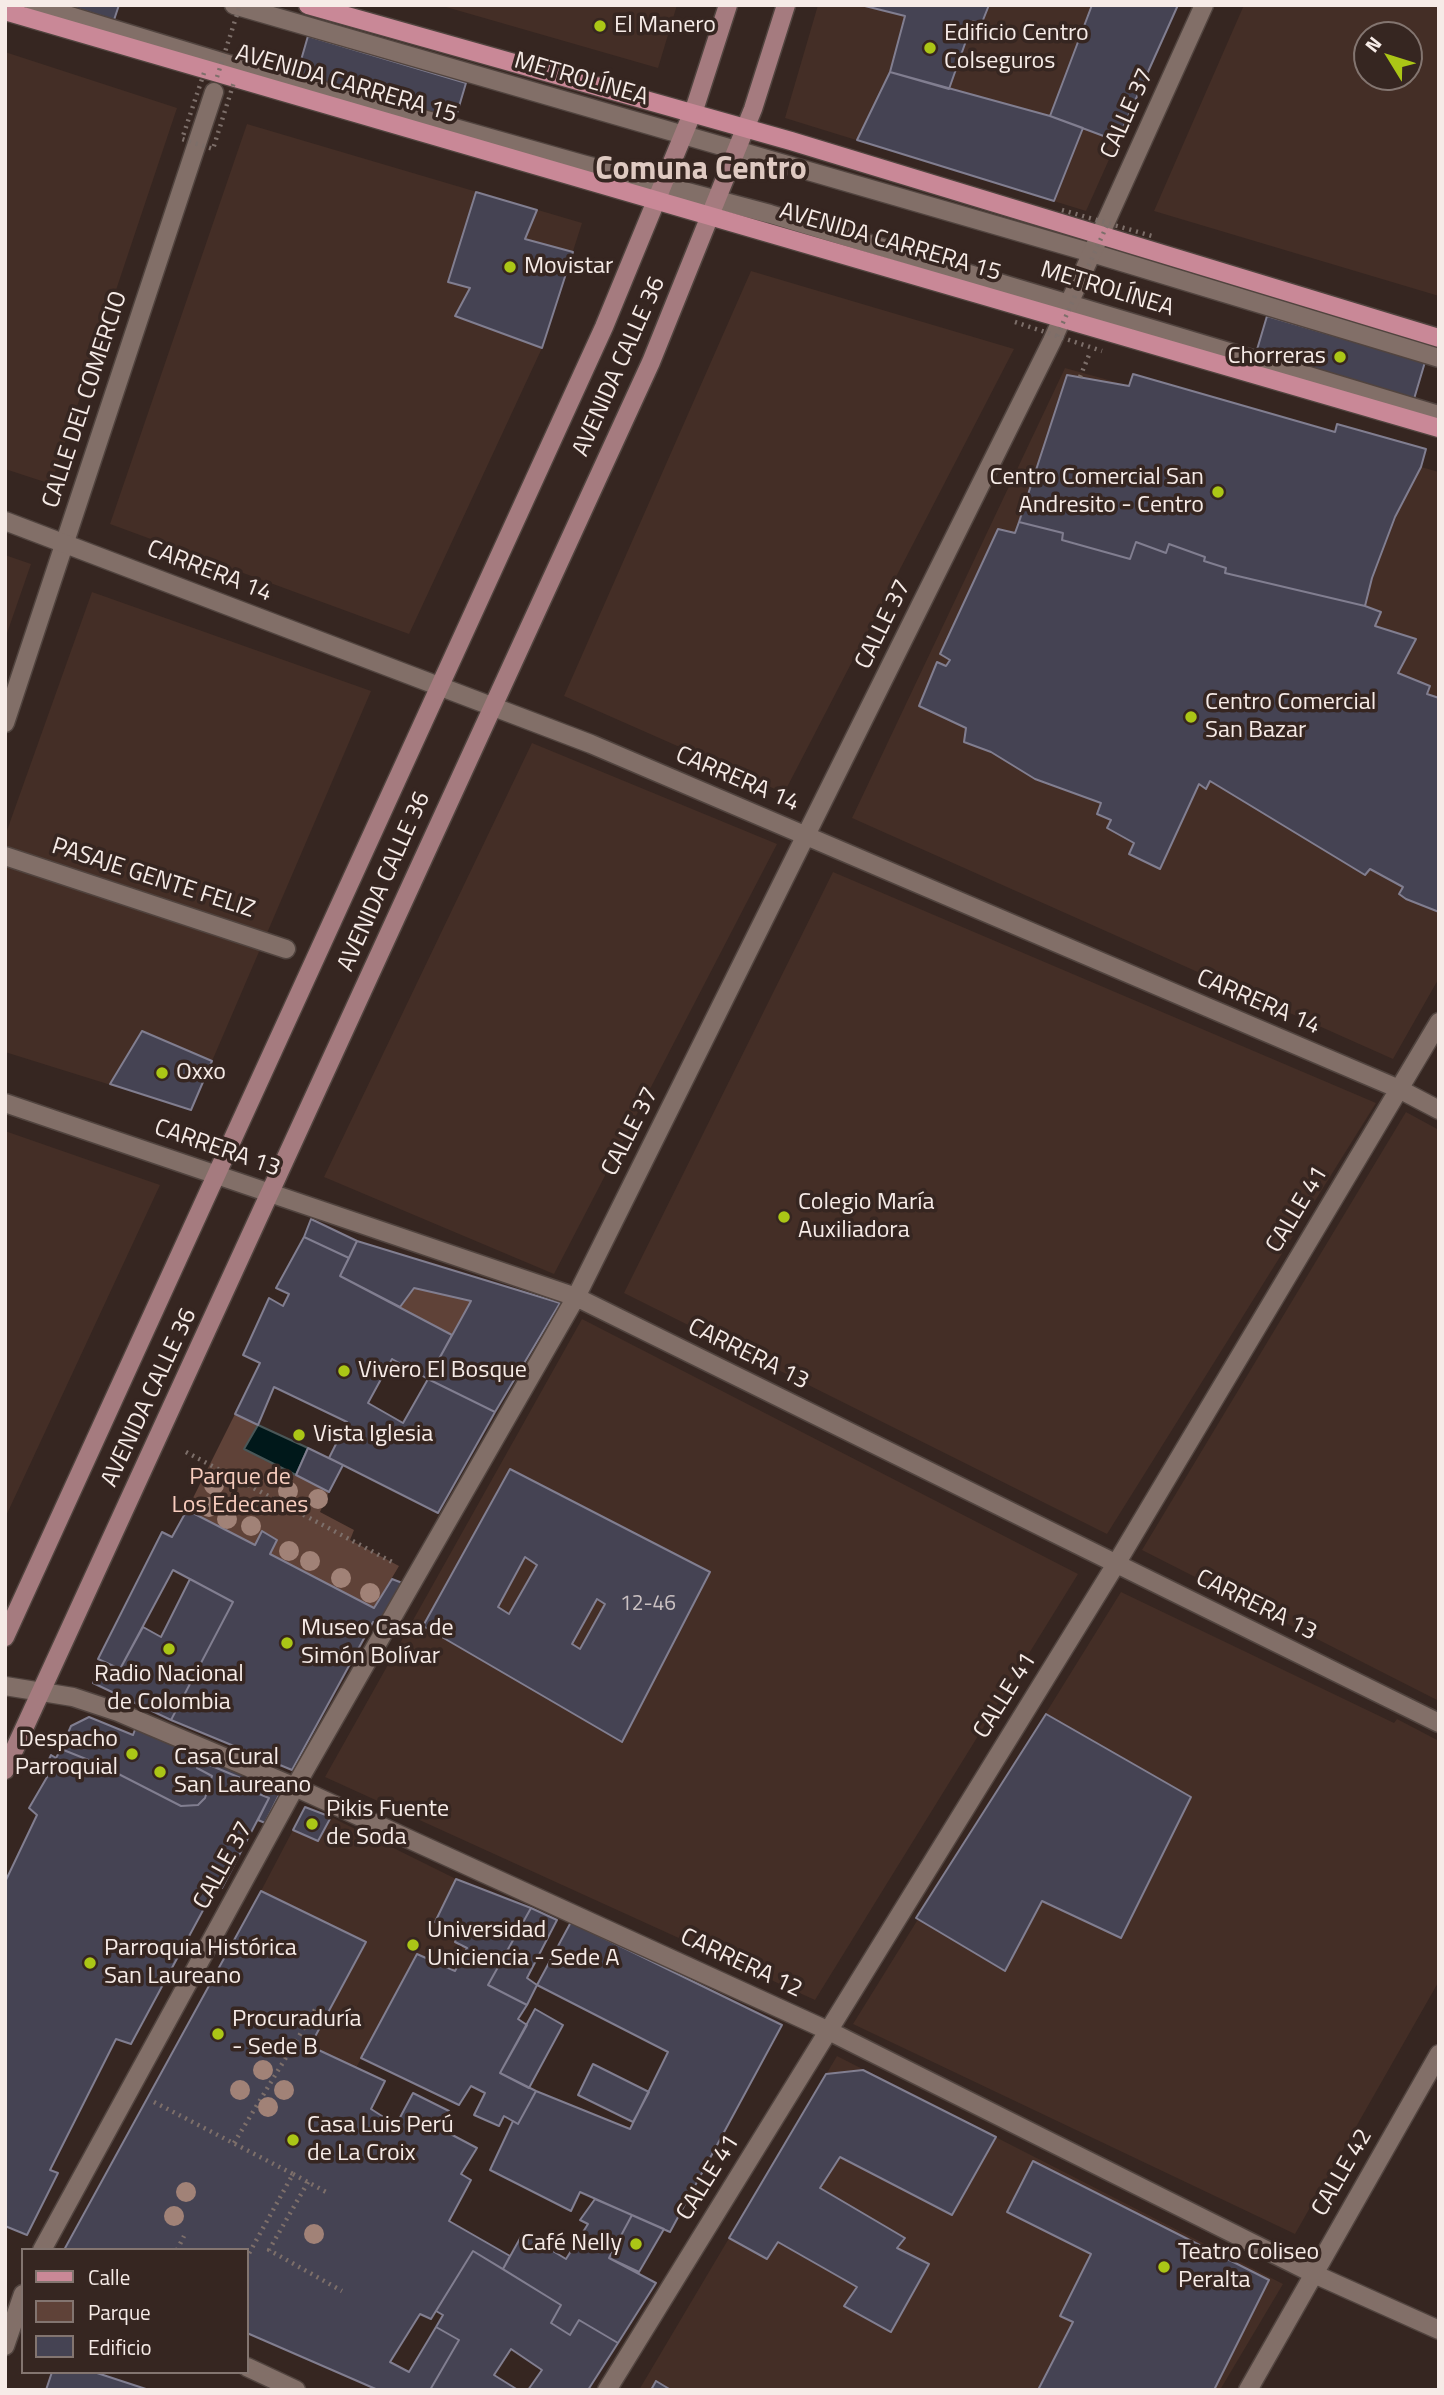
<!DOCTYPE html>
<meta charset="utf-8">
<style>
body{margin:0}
#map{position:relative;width:1444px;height:2395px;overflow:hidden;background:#362621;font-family:"Titillium Web",sans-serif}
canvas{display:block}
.frame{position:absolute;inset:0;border:7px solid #f6ebe7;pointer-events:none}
.legend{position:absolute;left:21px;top:2248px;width:228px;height:126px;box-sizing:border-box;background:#362621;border:2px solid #837570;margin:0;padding:9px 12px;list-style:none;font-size:21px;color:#f6ebe7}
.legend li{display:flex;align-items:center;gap:14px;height:35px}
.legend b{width:35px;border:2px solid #837570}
.north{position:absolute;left:1353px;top:21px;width:70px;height:70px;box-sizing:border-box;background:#362621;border:2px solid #837570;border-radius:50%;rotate:308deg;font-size:19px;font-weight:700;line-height:28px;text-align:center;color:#f6ebe7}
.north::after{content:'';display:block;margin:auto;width:24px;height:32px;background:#abc616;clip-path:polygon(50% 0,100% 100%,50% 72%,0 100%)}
</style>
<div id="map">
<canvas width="1444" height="2395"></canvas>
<div class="frame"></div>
<ul class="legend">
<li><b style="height:9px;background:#c98897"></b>Calle</li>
<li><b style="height:19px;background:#5f4238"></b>Parque</li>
<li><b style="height:19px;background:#454353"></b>Edificio</li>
</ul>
<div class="north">N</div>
</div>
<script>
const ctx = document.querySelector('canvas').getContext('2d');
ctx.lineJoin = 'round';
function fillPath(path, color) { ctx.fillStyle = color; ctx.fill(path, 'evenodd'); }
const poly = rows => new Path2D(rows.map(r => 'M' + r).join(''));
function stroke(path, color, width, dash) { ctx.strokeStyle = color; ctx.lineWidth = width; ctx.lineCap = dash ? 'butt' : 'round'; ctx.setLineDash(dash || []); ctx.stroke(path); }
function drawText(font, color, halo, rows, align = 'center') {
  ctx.font = font + ' "Titillium Web",sans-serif'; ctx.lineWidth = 7; ctx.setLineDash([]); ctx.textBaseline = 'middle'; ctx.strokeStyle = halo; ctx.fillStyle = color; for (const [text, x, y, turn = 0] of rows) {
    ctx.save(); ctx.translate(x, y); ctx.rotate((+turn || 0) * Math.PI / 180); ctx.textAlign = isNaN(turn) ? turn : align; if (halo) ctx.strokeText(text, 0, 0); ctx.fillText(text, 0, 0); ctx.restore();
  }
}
const built = poly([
 [439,5,677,5,658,68],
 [818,5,1178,5,1086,211,785,118],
 [1244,5,1439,5,1439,296,1154,211],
 [1367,35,1409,35,1409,77,1367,77],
 [5,52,177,108,51,484,5,469],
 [247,124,582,223,542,348,409,634,110,524],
 [751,271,1014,349,784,793,564,696],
 [1065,368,1439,472,1439,978,1393,1059,852,818],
 [5,555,31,564,5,639],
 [92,592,371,691,191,1110,5,1052,5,836],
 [532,743,777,844,554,1274,324,1177],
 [833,872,1376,1103,1107,1534,624,1293],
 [1406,1112,1439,1130,1439,1701,1142,1550],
 [5,1131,160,1185,5,1518],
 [582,1319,1078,1574,815,2000,325,1777],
 [1121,1592,1394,1723,1397,1719,1439,1741,1439,1981,1295,2234,853,2024],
 [331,1817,456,1879,435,1922,458,1932,455,1942,467,1948,455,1971,417,1955,356,2068,310,2046,366,1942,261,1891,293,1830,318,1841],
 [837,2056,1283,2284,1220,2390,639,2390]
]);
const green = poly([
 [414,1288,471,1301,452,1335,400,1307],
 [235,1414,258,1425,245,1449,329,1492,320,1512,354,1530,350,1540,399,1566,374,1608,187,1510]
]);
const water = poly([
 [258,1425,308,1448,296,1475,244,1449,258,1425]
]);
const building = poly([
 [65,5,119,5,114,20,65,5],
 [861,5,989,5,981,25,973,21,949,89,890,72,905,16,861,5],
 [1092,5,1178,5,1117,141,1050,116,1092,5],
 [308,36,466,83,455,120,297,74,308,36],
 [890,72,1050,116,1083,128,1054,201,857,140,890,72],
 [476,192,537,210,525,239,573,252,542,348,455,316,470,288,448,282,476,192],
 [1267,316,1425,362,1414,399,1256,353,1267,316],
 [1133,374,1335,432,1337,424,1426,449,1421,467,1395,517,1372,578,1365,606,1225,573,1226,568,1204,561,1205,557,1169,544,1166,553,1136,542,1130,559,1062,540,1063,533,1019,522,1067,375,1129,386,1133,374],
 [1019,522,1063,533,1062,540,1130,559,1136,542,1166,553,1169,544,1205,557,1204,561,1226,568,1225,573,1365,606,1381,612,1375,626,1416,639,1398,673,1430,686,1427,694,1439,698,1439,912,1406,899,1399,894,1403,887,1370,869,1365,875,1210,781,1206,789,1199,784,1160,869,1129,854,1134,843,1107,828,1111,820,1097,814,1101,803,1035,779,991,752,964,742,966,728,919,706,937,662,946,666,950,660,940,654,998,529,1015,533,1019,522],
 [142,1031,212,1061,191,1110,110,1084,142,1031],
 [311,1219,357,1241,349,1258,304,1237,311,1219],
 [304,1237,349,1258,340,1276,452,1335,428,1379,495,1412,438,1513,329,1458,347,1422,274,1387,258,1425,235,1414,260,1363,243,1355,269,1298,283,1306,289,1294,276,1288,304,1237],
 [357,1241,560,1303,495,1412,428,1379,471,1301,414,1288,400,1307,340,1276,357,1241],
 [392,1359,428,1379,403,1423,368,1403,392,1359],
 [308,1448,343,1465,329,1492,296,1475,308,1448],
 [510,1469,710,1572,622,1742,423,1626,510,1469],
 [525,1557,537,1565,509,1614,498,1607,525,1557],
 [597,1599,605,1604,580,1649,572,1644,597,1599],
 [187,1510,255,1545,262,1531,277,1540,270,1554,374,1608,392,1579,405,1584,384,1626,373,1622,292,1770,171,1720,233,1602,173,1570,120,1669,98,1659,162,1532,172,1537,187,1510],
 [190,1579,233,1602,171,1720,93,1683,104,1662,120,1669,143,1627,161,1637,190,1579],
 [1046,1714,1191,1797,1121,1938,1042,1901,1005,1971,916,1918,1046,1714],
 [89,1717,133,1735,136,1727,282,1789,265,1823,258,1820,269,1798,247,1789,250,1782,200,1761,197,1768,212,1776,205,1798,198,1805,181,1806,101,1765,61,1749,71,1726,89,1717],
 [61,1749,101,1765,181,1806,198,1805,205,1798,212,1776,197,1768,200,1761,250,1782,247,1789,269,1798,222,1888,215,1888,131,2044,116,2039,50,2170,58,2173,27,2235,5,2226,5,1882,37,1815,29,1808,50,1772,45,1768,51,1755,56,1758,61,1749],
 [305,1807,331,1817,318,1841,293,1830,305,1807],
 [456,1879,531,1908,488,1985,527,2005,518,2019,527,2025,500,2073,536,2091,518,2124,504,2116,499,2126,474,2115,485,2093,471,2086,459,2105,361,2058,417,1954,455,1971,467,1948,455,1942,458,1932,435,1922,456,1879],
 [261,1891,366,1942,310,2046,385,2081,371,2109,396,2125,413,2093,449,2111,441,2129,477,2148,461,2174,471,2180,449,2221,510,2256,503,2269,473,2251,431,2319,420,2314,390,2362,409,2372,436,2327,459,2340,430,2390,378,2390,247,2333,247,2250,64,2250,261,1891],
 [531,1908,557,1920,527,1978,537,1985,527,2005,488,1985,531,1908],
 [571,1922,782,2025,670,2232,580,2192,571,2211,490,2170,513,2121,518,2124,536,2091,630,2129,668,2052,537,1985,571,1922],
 [535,2009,563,2025,529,2088,500,2073,535,2009],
 [593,2064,649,2092,633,2122,578,2095,593,2064],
 [863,2070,996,2137,952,2215,840,2157,820,2188,905,2238,897,2248,929,2264,891,2332,844,2306,857,2287,778,2242,767,2259,729,2238,826,2074,863,2070],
 [1033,2161,1269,2280,1214,2390,1038,2390,1073,2322,1060,2316,1091,2254,1007,2212,1033,2161],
 [595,2199,632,2215,609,2258,656,2283,618,2343,579,2320,570,2335,551,2323,561,2305,503,2269,523,2233,566,2259,588,2224,580,2220,595,2199],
 [632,2215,664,2229,639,2272,609,2258,632,2215],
 [473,2251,561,2305,551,2323,570,2335,579,2320,618,2343,588,2390,430,2390,459,2340,436,2327,443,2315,436,2311,473,2251],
 [511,2349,542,2370,528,2390,518,2390,494,2375,511,2349],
 [52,2372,94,2372,149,2390,46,2390,52,2372],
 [656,2381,671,2390,651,2390,656,2381]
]);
const path = poly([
 [1080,377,1089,355],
 [186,1452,392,1562],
 [154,2102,293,2174,247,2257],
 [234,2143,316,2008],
 [293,2174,328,2193],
 [308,2182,269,2250,342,2291],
 [177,2250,184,2236]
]);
const service = poly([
 [34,5,225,63,582,164,770,214,1439,415],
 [234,5,1092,253,1439,358]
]);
const pedestrian = poly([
 [5,723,214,92],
 [5,856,286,949],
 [247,2367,296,2390]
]);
const minor = poly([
 [5,521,591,744,1399,1089,1439,1110],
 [5,1103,576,1297,1439,1723],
 [5,1686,73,1697,118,1712,295,1787,829,2031,1314,2274,1439,2330],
 [42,2250,295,1787,576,1297,1052,341,1204,5],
 [5,2346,23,2294],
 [607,2390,1116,1564,1439,1022],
 [1248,2390,1439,2054]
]);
const secondary = poly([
 [5,1637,604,327,696,104,728,5],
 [5,1770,651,362,753,109,786,5]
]);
const primary = poly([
 [308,5,791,141,1439,338],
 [5,11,1439,428]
]);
const pathBridge = poly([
 [204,73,182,139,213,149,234,82],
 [217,77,240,5],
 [1062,210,1152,236],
 [1015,322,1102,351],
 [1057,336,1108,223]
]);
const trees = [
 [214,1485],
 [288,1491],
 [318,1499],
 [209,1507],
 [227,1519],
 [251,1526],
 [289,1551],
 [310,1561],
 [341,1578],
 [370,1593],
 [263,2070],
 [240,2090],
 [284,2090],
 [268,2107],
 [186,2192],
 [174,2216],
 [314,2234]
];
const markers = [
 [600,26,7,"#abc616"],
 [930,48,7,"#abc616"],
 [510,267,7,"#abc616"],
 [1340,357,7,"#abc616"],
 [1218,492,7,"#abc616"],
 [1191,717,7,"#abc616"],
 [162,1073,7,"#abc616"],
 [784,1217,7,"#abc616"],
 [344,1371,7,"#abc616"],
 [299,1435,7,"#abc616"],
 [287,1643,7,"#abc616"],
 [169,1649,7,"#abc616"],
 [132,1754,7,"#abc616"],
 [160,1772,7,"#abc616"],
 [312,1824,7,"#abc616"],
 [413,1945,7,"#abc616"],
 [90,1963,7,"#abc616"],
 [218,2034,7,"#abc616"],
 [293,2140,7,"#abc616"],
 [636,2244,7,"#abc616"],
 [1164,2267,7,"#abc616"]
];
const numberNames = [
 ["12-46",648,1605]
];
const poiNames = [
 ["El Manero",614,26],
 ["Edificio Centro",944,34],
 ["Colseguros",944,62],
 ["Movistar",524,267],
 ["Chorreras",1326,357,"right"],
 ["Centro Comercial San",1204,478,"right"],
 ["Andresito - Centro",1204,506,"right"],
 ["Centro Comercial",1205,703],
 ["San Bazar",1205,731],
 ["Oxxo",176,1073],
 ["Colegio María",798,1203],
 ["Auxiliadora",798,1231],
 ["Vivero El Bosque",358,1371],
 ["Vista Iglesia",313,1435],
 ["Museo Casa de",301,1629],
 ["Simón Bolívar",301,1657],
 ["Radio Nacional",169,1675,"center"],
 ["de Colombia",169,1703,"center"],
 ["Despacho",118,1740,"right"],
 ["Parroquial",118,1768,"right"],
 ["Casa Cural",174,1758],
 ["San Laureano",174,1786],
 ["Pikis Fuente",326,1810],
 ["de Soda",326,1838],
 ["Universidad",427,1931],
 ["Uniciencia - Sede A",427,1959],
 ["Parroquia Histórica",104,1949],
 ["San Laureano",104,1977],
 ["Procuraduría",232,2020],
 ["- Sede B",232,2048],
 ["Casa Luis Perú",307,2126],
 ["de La Croix",307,2154],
 ["Café Nelly",622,2244,"right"],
 ["Teatro Coliseo",1178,2253],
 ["Peralta",1178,2281]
];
const streetNames = [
 ["METROLÍNEA",581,80,16],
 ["AVENIDA CARRERA 15",346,85,16],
 ["CALLE 37",1128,114,-66],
 ["AVENIDA CARRERA 15",890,243,16],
 ["METROLÍNEA",1107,290,17],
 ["AVENIDA CALLE 36",620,367,-66],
 ["CALLE DEL COMERCIO",86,400,-72],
 ["CARRERA 14",209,572,21],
 ["CALLE 37",884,625,-64],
 ["CARRERA 14",737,780,23],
 ["PASAJE GENTE FELIZ",153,879,18],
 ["AVENIDA CALLE 36",385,882,-66],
 ["CARRERA 14",1258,1003,23],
 ["CALLE 37",631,1132,-63],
 ["CARRERA 13",217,1149,19],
 ["CALLE 41",1298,1210,-59],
 ["CARRERA 13",748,1355,26],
 ["AVENIDA CALLE 36",150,1398,-65],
 ["CARRERA 13",1256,1606,26],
 ["CALLE 41",1006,1696,-58],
 ["CALLE 37",224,1866,-61],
 ["CARRERA 12",741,1964,25],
 ["CALLE 42",1343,2173,-60],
 ["CALLE 41",709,2178,-58]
];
const parkNames = [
 ["Parque de",240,1478],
 ["Los Edecanes",240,1506]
];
const districtNames = [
 ["Comuna Centro",701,171]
];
fillPath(built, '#442e26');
fillPath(green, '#5f4238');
fillPath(water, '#00181a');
stroke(water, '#4a5758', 2);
fillPath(building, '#454353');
stroke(building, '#817e90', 2);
stroke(service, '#51443f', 21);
stroke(pedestrian, '#51443f', 21);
stroke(minor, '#51443f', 21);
stroke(secondary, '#51443f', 21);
stroke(primary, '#51443f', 21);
stroke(path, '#7d6f6a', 4.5, [2, 5]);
stroke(service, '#826f68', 18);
stroke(pedestrian, '#826f68', 18);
stroke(minor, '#826f68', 18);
stroke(secondary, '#a57b7f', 18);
stroke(primary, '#c98897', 18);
stroke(pathBridge, '#7d6f6a', 4.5, [2, 5]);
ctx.fillStyle = '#a18277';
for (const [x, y] of trees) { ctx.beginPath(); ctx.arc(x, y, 10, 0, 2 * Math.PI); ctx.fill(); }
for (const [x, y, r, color] of markers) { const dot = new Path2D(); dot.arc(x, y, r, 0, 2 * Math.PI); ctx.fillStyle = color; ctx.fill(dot); stroke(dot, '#362621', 2.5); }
drawText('21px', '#cac1c2', null, numberNames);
drawText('24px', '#f6ebe7', '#362621', poiNames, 'left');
drawText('24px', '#f6ebe7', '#362621', streetNames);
drawText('24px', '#f8cdbe', '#362621', parkNames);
drawText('bold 32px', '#dfcac2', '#362621', districtNames);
</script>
